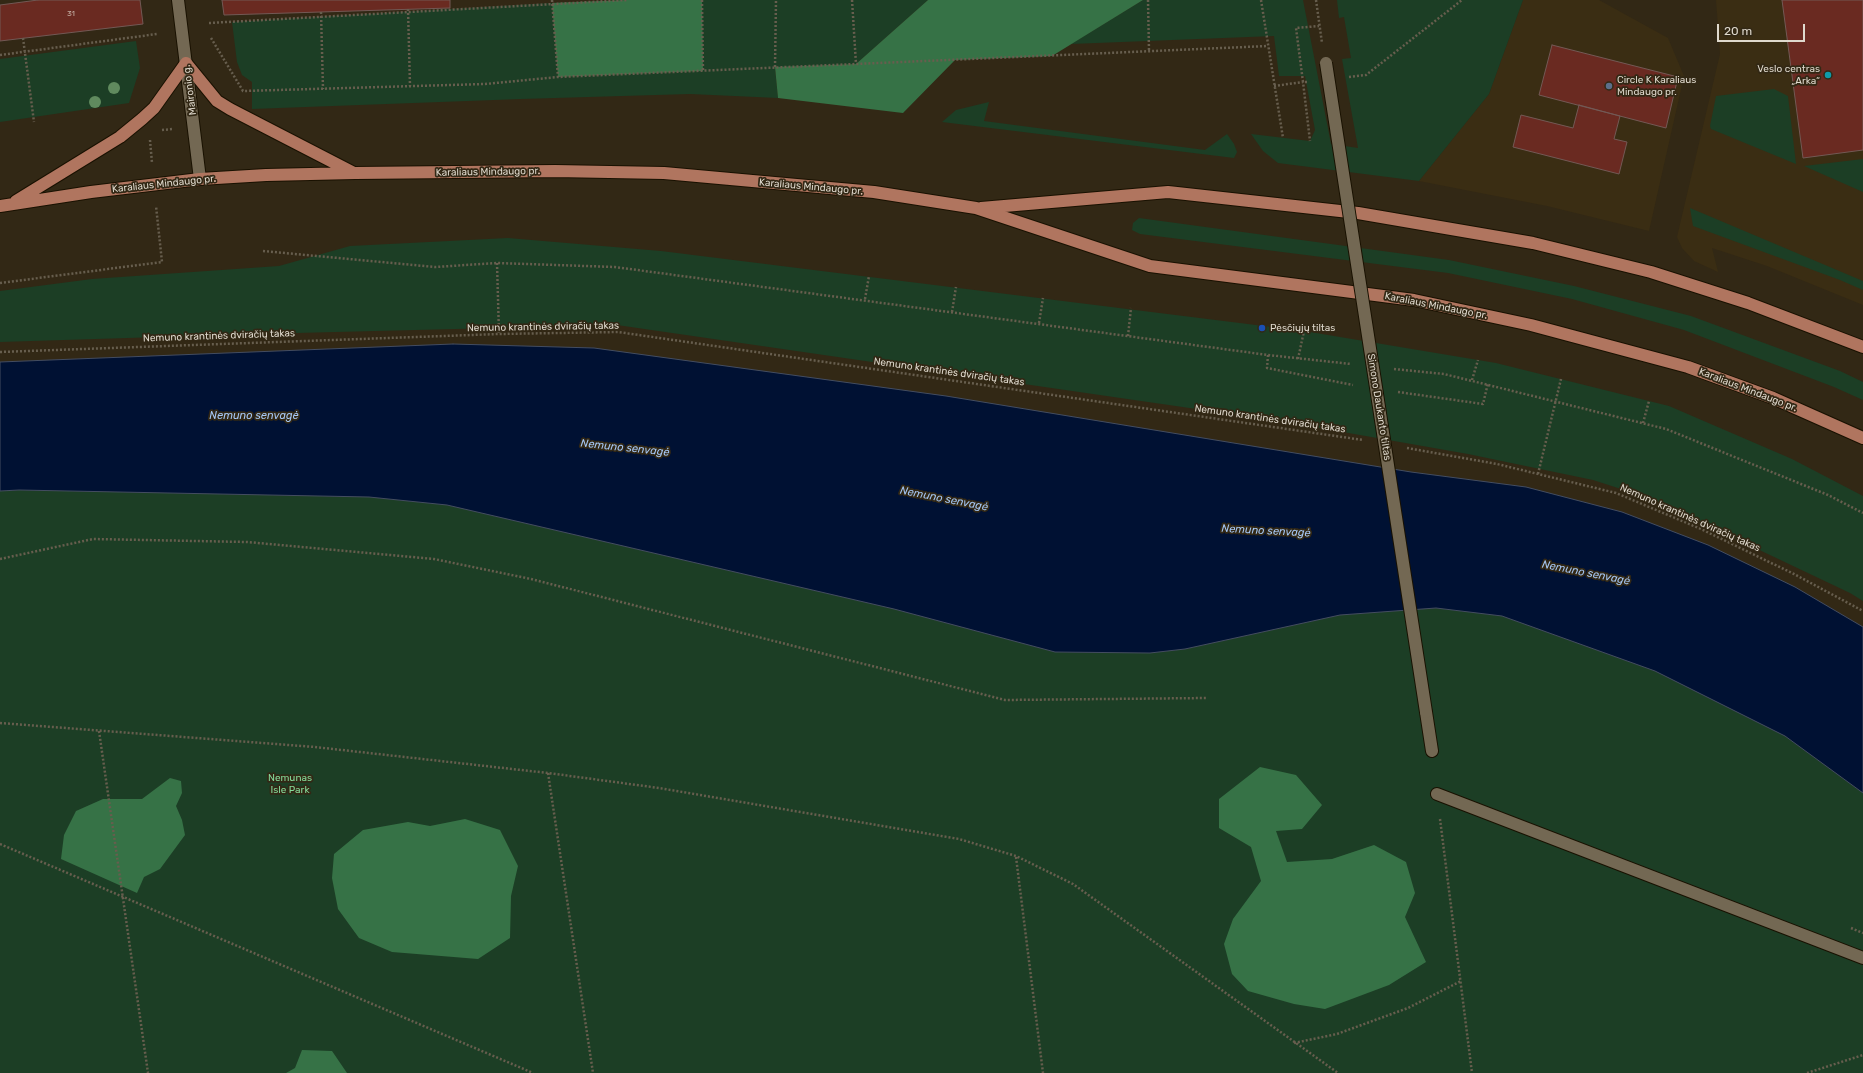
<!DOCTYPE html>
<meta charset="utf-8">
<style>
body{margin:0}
#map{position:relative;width:1863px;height:1073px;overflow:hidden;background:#322815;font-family:Rubik,sans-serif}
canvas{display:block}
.scale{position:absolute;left:1717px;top:24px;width:88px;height:18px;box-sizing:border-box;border:2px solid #dfd9cd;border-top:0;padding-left:5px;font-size:12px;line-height:14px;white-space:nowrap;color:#dfd9cd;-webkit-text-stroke:3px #322815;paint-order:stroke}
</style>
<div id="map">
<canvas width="1863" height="1073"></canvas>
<div class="scale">20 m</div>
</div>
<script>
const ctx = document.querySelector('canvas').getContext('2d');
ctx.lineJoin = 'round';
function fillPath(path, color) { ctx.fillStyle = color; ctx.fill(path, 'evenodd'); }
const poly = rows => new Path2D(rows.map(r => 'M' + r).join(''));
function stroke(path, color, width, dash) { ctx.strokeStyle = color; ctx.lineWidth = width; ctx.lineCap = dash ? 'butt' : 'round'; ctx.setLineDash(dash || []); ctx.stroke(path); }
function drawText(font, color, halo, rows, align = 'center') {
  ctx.font = font + ' Rubik,sans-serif'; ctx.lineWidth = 3.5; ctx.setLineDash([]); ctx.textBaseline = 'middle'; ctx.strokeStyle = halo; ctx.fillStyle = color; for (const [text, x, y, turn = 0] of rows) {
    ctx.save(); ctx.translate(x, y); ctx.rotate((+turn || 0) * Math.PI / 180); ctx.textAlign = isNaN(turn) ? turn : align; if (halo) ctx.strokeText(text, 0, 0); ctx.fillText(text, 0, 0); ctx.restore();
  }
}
const built = poly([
 [1523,0,1599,0,1668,38,1684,76,1649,231,1547,206,1419,181,1489,94],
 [1716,0,1863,0,1863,305,1767,266,1712,248,1718,272,1694,261,1682,248,1677,237,1720,54]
]);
const green = poly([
 [702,0,928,0,856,64,775,68,778,98,690,94,521,99,252,109,252,82,242,75,237,62,232,22,552,3,558,77,702,71],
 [1143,0,1303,0,1331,144,1358,148,1342,59,1351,58,1344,17,1339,18,1337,0,1523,0,1489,94,1419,181,1278,163,1263,151,1251,134,1310,141,1315,130,1305,76,1279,76,1274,36,1071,44],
 [136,41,140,68,129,103,0,122,0,59],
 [1774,89,1788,96,1796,164,1711,129,1710,126,1716,96],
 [989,102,984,121,1205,150,1227,134,1234,144,1237,152,1234,158,942,122,956,110],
 [1863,159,1863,192,1804,166],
 [1690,208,1863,281,1863,290,1840,280,1693,226],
 [1139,218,1449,260,1574,286,1691,316,1840,371,1863,382,1863,400,1834,387,1684,330,1572,299,1448,273,1140,234,1132,230,1133,223],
 [508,238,661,251,1304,331,1496,363,1669,406,1792,459,1863,496,1863,601,1850,593,1652,499,1593,480,1468,454,1286,422,617,325,255,334,0,342,0,291,92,279,279,266,350,246],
 [19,490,369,497,447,505,894,609,1055,652,1150,653,1185,649,1340,615,1436,608,1502,616,1655,671,1785,736,1863,793,1863,1073,0,1073,0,491]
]);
const forest = poly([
 [627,0,702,0,703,71,558,77,552,3],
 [928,0,1143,0,1052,56,955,60,903,113,778,98,775,67,856,64],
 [1260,767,1296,775,1322,805,1302,829,1276,831,1287,862,1332,859,1374,845,1406,862,1415,893,1405,917,1426,962,1389,985,1325,1009,1294,1004,1248,991,1232,974,1224,944,1233,919,1261,881,1251,847,1219,828,1219,799],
 [170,778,181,781,182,793,176,806,182,820,185,835,160,869,144,877,137,893,61,859,64,835,76,811,103,799,142,799],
 [465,819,500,830,518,866,511,896,510,938,478,959,392,952,359,938,338,909,332,878,334,854,363,830,408,822,430,826],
 [302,1050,332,1051,347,1073,286,1073,295,1068]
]);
const water = poly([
 [453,344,594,348,946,396,1411,472,1526,487,1622,512,1708,545,1795,587,1863,627,1863,793,1785,736,1655,671,1502,616,1436,608,1340,615,1185,649,1150,653,1055,652,894,609,447,505,369,497,19,490,0,491,0,362,453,344]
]);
const building = poly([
 [38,0,140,0,143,24,0,41,0,5,38,0],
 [222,0,450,0,450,8,224,15,222,0],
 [1782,0,1863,0,1863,150,1803,158,1782,0],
 [1552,45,1678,77,1666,128,1539,95,1552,45],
 [1579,105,1620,116,1614,139,1627,142,1619,174,1513,147,1521,115,1573,128,1579,105]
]);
const path = poly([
 [552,0,558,77],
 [702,0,703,71],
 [852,0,856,64],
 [1148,0,1149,51],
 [1261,0,1283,138],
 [1316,0,1322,43],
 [408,9,410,86],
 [321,12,323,89],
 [209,23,627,0],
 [23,38,34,122],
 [211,38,243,91,485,84,558,77,1268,46],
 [0,55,157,34],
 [775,67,776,0],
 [1349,77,1366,75,1462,0],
 [1307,82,1303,82,1296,28,1319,26],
 [1274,86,1303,82,1310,141],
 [162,130,173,129],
 [150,140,152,163],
 [263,251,435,267,497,263,615,267,1268,355,1351,364],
 [497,263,499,334],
 [0,283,162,262,156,206],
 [865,299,869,276],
 [952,312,956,287],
 [1039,323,1043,298],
 [1128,336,1131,308],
 [0,352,499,334,618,332,1363,440],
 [1268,355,1267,368,1353,385],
 [1298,359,1304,331],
 [1394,369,1444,374,1666,429,1828,495,1863,513],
 [1472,380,1478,360],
 [1398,392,1483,404,1488,383],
 [1643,423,1649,401],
 [1407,448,1497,464,1616,493,1701,529,1794,574,1863,611],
 [1538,474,1561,379],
 [0,559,93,539,247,542,434,559,531,579,1005,700,1207,698],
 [0,723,315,747,548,773,659,788,959,839,1016,856,1073,884,1338,1073],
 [99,731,148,1073],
 [548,773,593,1073],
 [1440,819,1472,1073],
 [0,844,533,1073],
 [1016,857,1043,1073],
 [1851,928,1863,933],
 [1294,1043,1337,1034,1408,1008,1461,981],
 [1807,1073,1863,1055]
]);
const lane = poly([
 [1437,794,1863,958]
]);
const street = poly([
 [178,0,200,179],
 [1426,712,1432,751]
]);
const primary = poly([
 [16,201,120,137,142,119,154,108,186,63,217,101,230,109,354,173],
 [0,206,91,192,200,179,266,175,355,173,555,171,664,173,874,192,976,208,1150,266,1414,300,1531,325,1688,367,1773,398,1863,438],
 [981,208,1168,192,1358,213,1533,243,1651,272,1748,303,1863,347]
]);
const streetBridge = poly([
 [1326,63,1426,712]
]);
const trees = [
 [114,88],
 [95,102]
];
const markers = [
 [1828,75,4,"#0f9aa8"],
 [1609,86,4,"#5c6f8a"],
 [1262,328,4,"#1a4fb4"]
];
const numberNames = [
 ["31",71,14]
];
const poiNames = [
 ["Veslo centras",1820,69,"right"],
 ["„Arka“",1820,81,"right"],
 ["Circle K Karaliaus",1617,80],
 ["Mindaugo pr.",1617,92],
 ["Pėsčiųjų tiltas",1270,328]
];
const streetNames = [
 ["Maironio g.",190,90,-97],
 ["Karaliaus Mindaugo pr.",488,172,-1],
 ["Karaliaus Mindaugo pr.",164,184,-6],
 ["Karaliaus Mindaugo pr.",811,187,5],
 ["Karaliaus Mindaugo pr.",1436,306,11],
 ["Nemuno krantinės dviračių takas",543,327,-1],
 ["Nemuno krantinės dviračių takas",219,336,-2],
 ["Nemuno krantinės dviračių takas",949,372,8],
 ["Karaliaus Mindaugo pr.",1748,390,21],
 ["Simono Daukanto tiltas",1379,407,81],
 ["Nemuno krantinės dviračių takas",1270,419,8],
 ["Nemuno krantinės dviračių takas",1690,518,24]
];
const parkNames = [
 ["Nemunas",290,778],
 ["Isle Park",290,790]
];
const waterNames = [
 ["Nemuno senvagė",254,416],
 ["Nemuno senvagė",625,448,6],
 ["Nemuno senvagė",944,499,11],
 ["Nemuno senvagė",1266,531,3],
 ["Nemuno senvagė",1586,573,11]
];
fillPath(built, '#3a2d13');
fillPath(green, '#1c3e25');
fillPath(forest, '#367246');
fillPath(water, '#013');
stroke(water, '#434d61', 1);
fillPath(building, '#6a2a21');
stroke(building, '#735955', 1);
stroke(lane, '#191101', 14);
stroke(street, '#191101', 14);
stroke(primary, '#191101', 14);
stroke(path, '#675e4e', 2.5, [2, 2]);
stroke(lane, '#736853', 12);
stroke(street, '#736853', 12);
stroke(primary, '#b0755f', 12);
stroke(streetBridge, '#191101', 14, []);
stroke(streetBridge, '#736853', 12);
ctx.fillStyle = '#608a5e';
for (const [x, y] of trees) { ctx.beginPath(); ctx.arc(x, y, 6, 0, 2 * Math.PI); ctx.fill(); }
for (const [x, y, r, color] of markers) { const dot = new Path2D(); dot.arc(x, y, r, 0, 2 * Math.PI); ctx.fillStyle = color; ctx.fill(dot); stroke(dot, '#322815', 1.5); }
drawText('8px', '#c2ada2', null, numberNames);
drawText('10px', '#dfd9cd', '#322815', poiNames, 'left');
drawText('10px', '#dfd9cd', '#322815', streetNames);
drawText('10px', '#85db9a', '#322815', parkNames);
drawText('italic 11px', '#a6c8f6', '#322815', waterNames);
</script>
